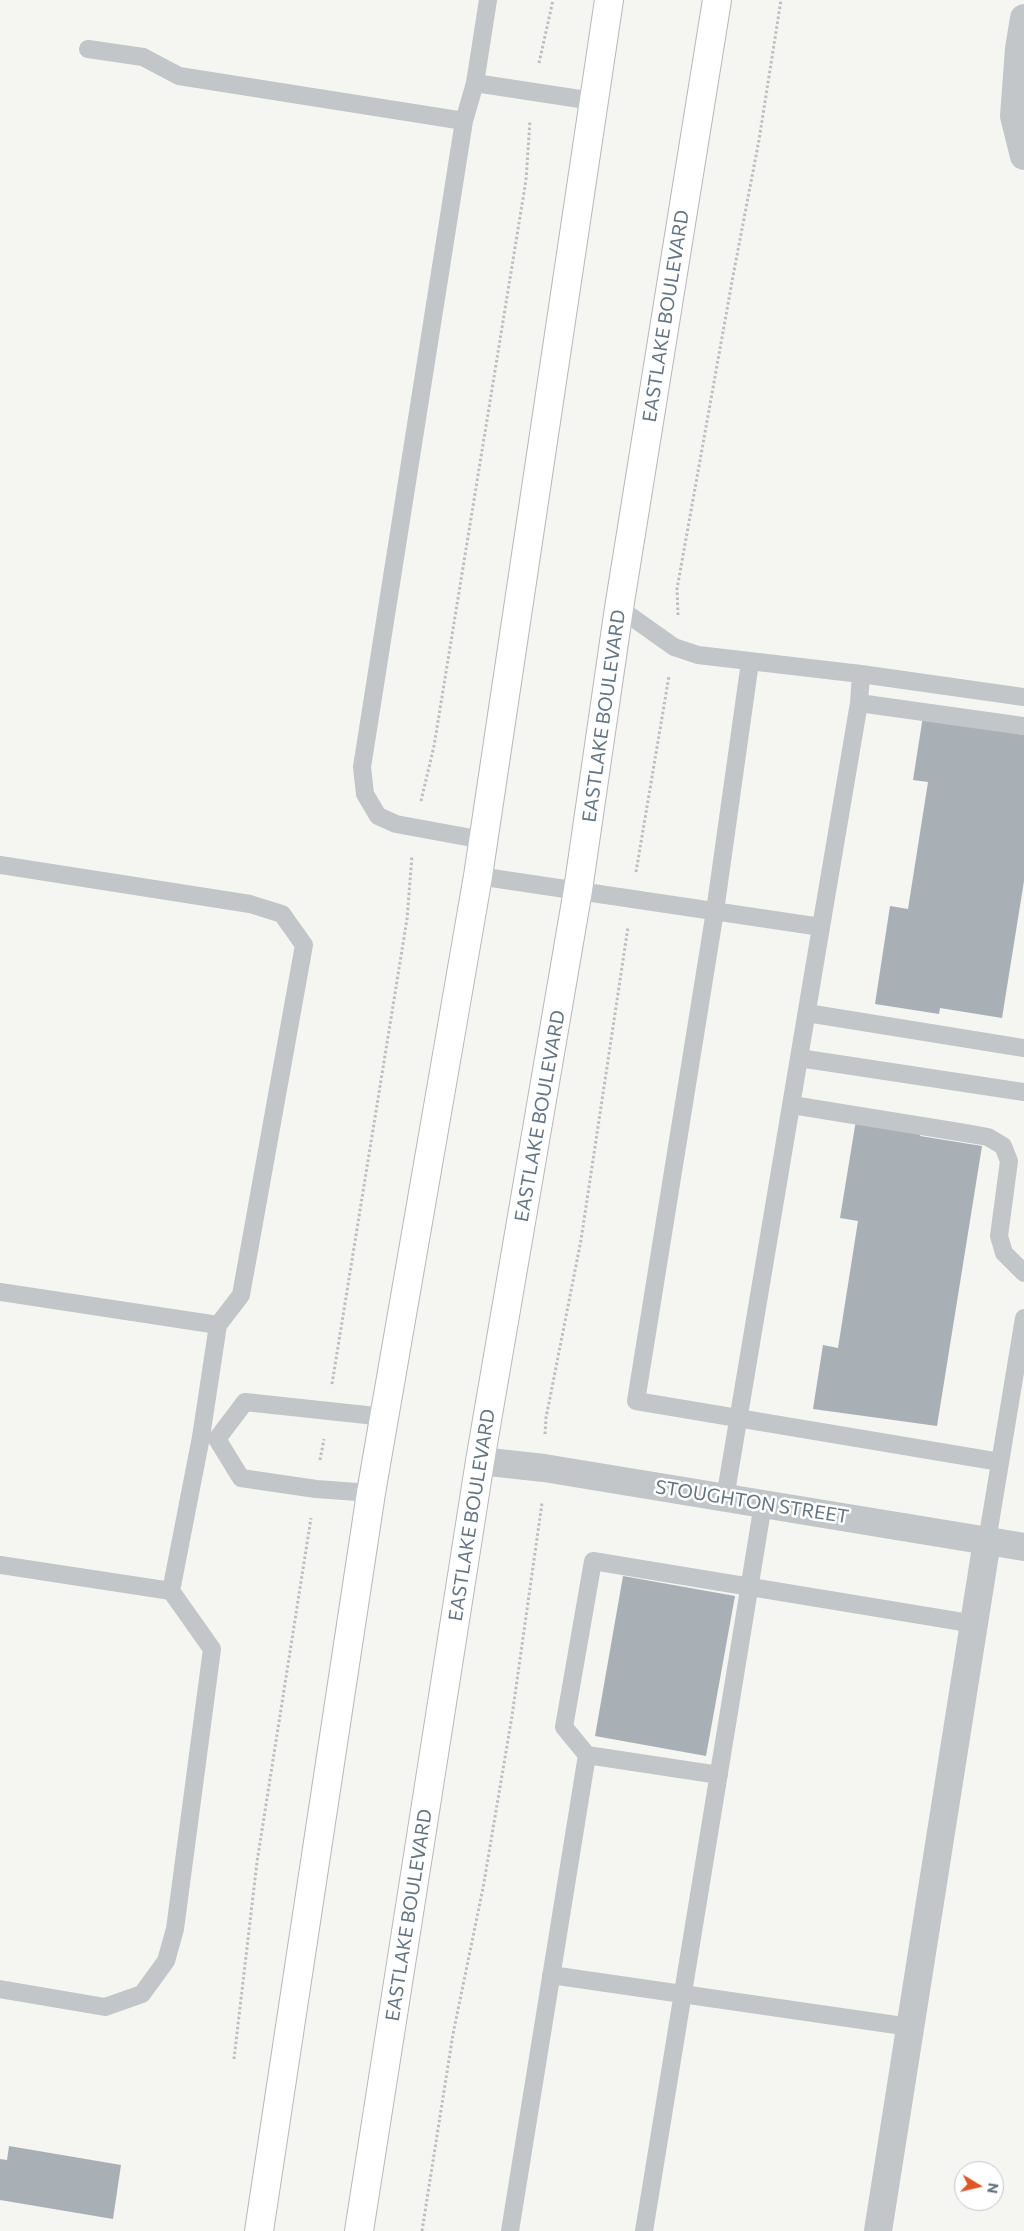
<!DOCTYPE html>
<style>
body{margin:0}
#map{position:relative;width:1024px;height:2231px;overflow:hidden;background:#f5f5f1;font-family:Commissioner,sans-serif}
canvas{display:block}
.north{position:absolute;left:954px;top:2161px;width:50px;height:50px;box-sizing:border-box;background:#fff;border:1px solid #c1c7cd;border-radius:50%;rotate:99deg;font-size:14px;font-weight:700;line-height:20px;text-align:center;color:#647482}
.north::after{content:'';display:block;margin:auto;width:18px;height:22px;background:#e05626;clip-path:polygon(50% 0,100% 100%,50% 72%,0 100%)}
</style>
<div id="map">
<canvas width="1024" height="2231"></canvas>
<div class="north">N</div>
</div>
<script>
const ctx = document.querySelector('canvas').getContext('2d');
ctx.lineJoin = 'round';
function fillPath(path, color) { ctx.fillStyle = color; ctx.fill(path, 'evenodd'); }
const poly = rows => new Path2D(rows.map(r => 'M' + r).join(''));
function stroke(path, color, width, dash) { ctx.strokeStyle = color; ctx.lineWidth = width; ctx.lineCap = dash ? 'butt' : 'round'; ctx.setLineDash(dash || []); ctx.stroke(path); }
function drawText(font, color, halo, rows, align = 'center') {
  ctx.font = font + ' Commissioner,sans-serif'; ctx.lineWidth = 5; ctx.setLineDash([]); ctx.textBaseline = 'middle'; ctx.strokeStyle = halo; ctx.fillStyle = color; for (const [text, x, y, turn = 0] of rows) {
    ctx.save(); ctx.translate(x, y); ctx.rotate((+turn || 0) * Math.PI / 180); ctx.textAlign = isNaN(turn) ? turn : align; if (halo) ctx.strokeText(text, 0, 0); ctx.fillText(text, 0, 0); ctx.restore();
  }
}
const building = poly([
 [923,716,1024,735,1024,881,1002,1018,940,1008,939,1014,875,1004,890,906,908,909,928,782,913,780],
 [856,1120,921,1130,920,1136,982,1146,937,1426,813,1409,823,1345,838,1348,858,1221,840,1218],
 [623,1576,735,1596,706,1756,595,1736],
 [9,2146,121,2165,113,2219,0,2200,0,2159,7,2160]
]);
const path = poly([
 [539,63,553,0],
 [678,615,677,589,733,276,759,140,781,0],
 [421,801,434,746,526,180,530,121],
 [636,872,669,676],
 [332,1384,407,919,412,856],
 [545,1434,546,1418,581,1240,628,927],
 [320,1460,324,1439],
 [234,2059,257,1862,311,1518],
 [422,2231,453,2034,483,1888,512,1716,542,1503]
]);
const lane = poly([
 [88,49,143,57,179,76,464,121,475,83,593,101],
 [475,83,488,0],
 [464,121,362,767,365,794,378,816,396,824,483,840],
 [619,608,674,647,698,655,861,674,1024,697],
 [750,662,715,911,636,1401,1000,1462],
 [859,703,1024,726],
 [0,865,250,904,282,914,304,945,241,1295,218,1325,201,1437,171,1591,212,1649,175,1929,166,1961,142,1994,105,2007,0,1989],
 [478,876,821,927,725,1498],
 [821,927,859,703,861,674],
 [807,1013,1024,1048],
 [799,1058,1024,1092],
 [792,1105,965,1133,988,1137,1003,1146,1009,1161,999,1236,1004,1253,1024,1273],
 [0,1292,218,1325],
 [217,1439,245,1402,385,1417],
 [217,1439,241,1478,316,1489,371,1493],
 [987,1541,1024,1318],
 [0,1565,171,1591],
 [587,1755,564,1727,593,1561,975,1624],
 [551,1975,910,2027],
 [510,2231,587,1755,719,1775],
 [644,2231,763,1504]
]);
const street = poly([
 [1024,18,1019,49,1014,116,1024,156],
 [480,1461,544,1468,1024,1547],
 [878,2231,987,1541]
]);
const secondary = poly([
 [259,2231,371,1493,478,876,609,0],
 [359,2231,480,1461,578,890,619,608,717,0]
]);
const streetNames = [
 ["EASTLAKE BOULEVARD",666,316,-81],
 ["EASTLAKE BOULEVARD",604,716,-82],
 ["EASTLAKE BOULEVARD",540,1116,-80],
 ["STOUGHTON STREET",752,1502,9],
 ["EASTLAKE BOULEVARD",472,1515,-81],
 ["EASTLAKE BOULEVARD",409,1915,-81]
];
fillPath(building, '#a8b0b6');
stroke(secondary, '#b4b9be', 30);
stroke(path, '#bcbec0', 3, [2.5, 2.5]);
stroke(lane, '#c2c6c9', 18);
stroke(street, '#c2c6c9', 28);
stroke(secondary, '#fff', 28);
drawText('19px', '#647482', '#fff', streetNames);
</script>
